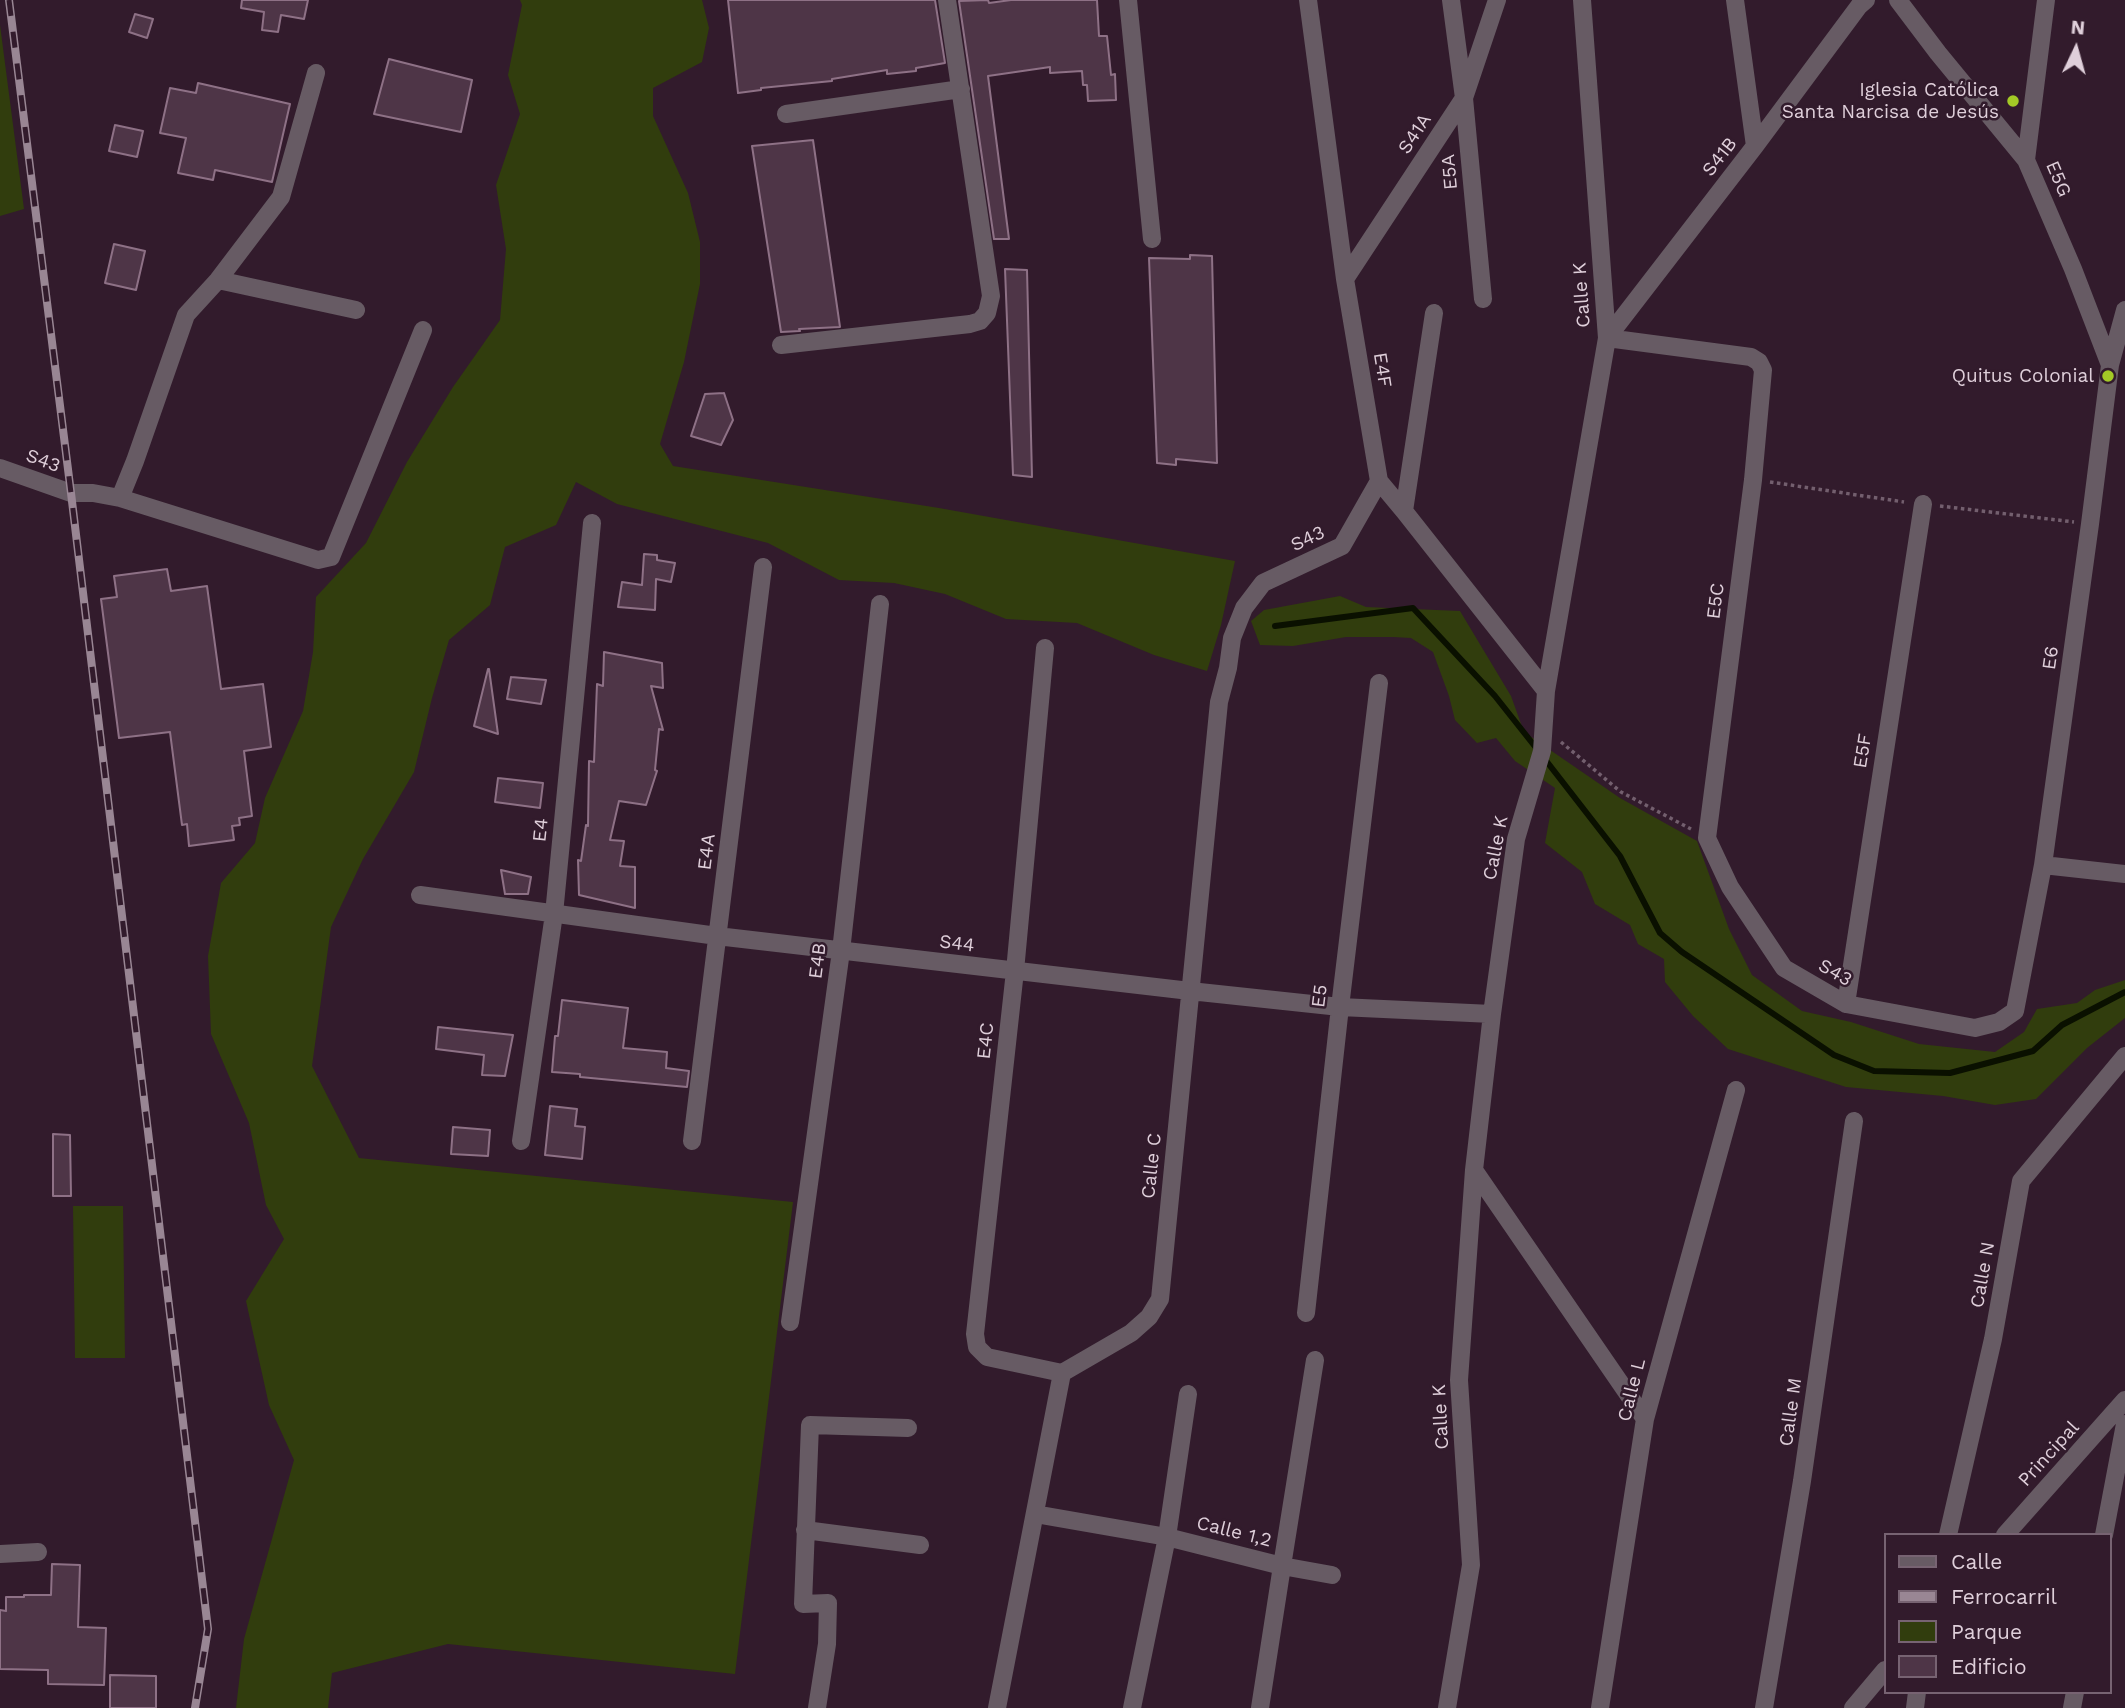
<!DOCTYPE html>
<meta charset="utf-8">
<style>
body{margin:0}
#map{position:relative;width:2125px;height:1708px;overflow:hidden;background:#321b2c;font-family:"Work Sans",sans-serif}
canvas{display:block}
.legend{position:absolute;left:1884px;top:1533px;width:228px;height:161px;box-sizing:border-box;background:#321b2c;border:2px solid #776372;margin:0;padding:9px 12px;list-style:none;font-size:21px;color:#dfcfda}
.legend li{display:flex;align-items:center;gap:14px;height:35px}
.legend b{width:35px;border:2px solid #776372}
.north{position:absolute;left:2041px;top:14px;width:70px;height:70px;-webkit-text-stroke:5px #321b2c;paint-order:stroke;rotate:5deg;font-size:19px;font-weight:700;line-height:28px;text-align:center;color:#dfcfda}
.north::after{content:'';display:block;margin:auto;width:24px;height:32px;background:#dfcfda;clip-path:polygon(50% 0,100% 100%,50% 72%,0 100%)}
</style>
<div id="map">
<canvas width="2125" height="1708"></canvas>
<ul class="legend">
<li><b style="height:9px;background:#675b64"></b>Calle</li>
<li><b style="height:9px;background:#998694"></b>Ferrocarril</li>
<li><b style="height:19px;background:#313d0d"></b>Parque</li>
<li><b style="height:19px;background:#4e3547"></b>Edificio</li>
</ul>
<div class="north">N</div>
</div>
<script>
const ctx = document.querySelector('canvas').getContext('2d');
ctx.lineJoin = 'round';
function fillPath(path, color) { ctx.fillStyle = color; ctx.fill(path, 'evenodd'); }
const poly = rows => new Path2D(rows.map(r => 'M' + r).join(''));
function stroke(path, color, width, dash) { ctx.strokeStyle = color; ctx.lineWidth = width; ctx.lineCap = dash ? 'butt' : 'round'; ctx.setLineDash(dash || []); ctx.stroke(path); }
function drawText(font, color, halo, rows, align = 'center') {
  ctx.font = font + ' "Work Sans",sans-serif'; ctx.lineWidth = 5; ctx.setLineDash([]); ctx.textBaseline = 'middle'; ctx.strokeStyle = halo; ctx.fillStyle = color; for (const [text, x, y, turn = 0] of rows) {
    ctx.save(); ctx.translate(x, y); ctx.rotate((+turn || 0) * Math.PI / 180); ctx.textAlign = isNaN(turn) ? turn : align; if (halo) ctx.strokeText(text, 0, 0); ctx.fillText(text, 0, 0); ctx.restore();
  }
}
const green = poly([
 [520,0,702,0,709,28,702,62,653,88,653,116,688,193,700,242,700,284,684,362,660,444,673,466,939,508,1235,561,1221,625,1207,671,1154,655,1077,623,1006,619,945,594,894,583,839,580,768,543,617,504,576,482,556,525,505,547,490,605,449,640,432,698,414,772,363,859,331,927,312,1066,359,1158,793,1202,735,1674,448,1644,332,1673,328,1708,236,1708,244,1639,294,1460,269,1405,246,1301,284,1239,266,1205,249,1123,211,1034,208,956,221,883,255,843,265,798,303,711,313,652,316,597,366,543,407,462,453,387,500,320,506,249,496,185,520,114,508,75,522,5],
 [0,25,24,209,0,216],
 [1340,596,1366,607,1460,611,1511,696,1524,732,1620,798,1697,841,1729,929,1752,975,1802,1011,1851,1022,1919,1044,1995,1052,2024,1032,2037,1009,2077,1003,2095,990,2125,980,2125,1018,2087,1048,2036,1099,1995,1105,1943,1096,1846,1087,1728,1049,1693,1016,1665,982,1664,959,1638,944,1630,925,1595,904,1582,872,1545,843,1555,788,1515,761,1496,738,1477,743,1455,720,1449,696,1433,652,1411,638,1393,637,1346,637,1293,646,1260,645,1251,621,1264,610],
 [73,1206,123,1206,125,1358,75,1358]
]);
const stream = poly([
 [1275,626,1413,608,1495,696,1537,749],
 [1544,758,1620,856,1660,933,1682,952,1834,1055,1874,1071,1950,1073,2033,1051,2062,1025,2125,992]
]);
const building = poly([
 [242,0,308,0,304,19,281,15,278,32,262,30,264,12,241,8,242,0],
 [728,0,935,0,945,63,916,68,916,71,887,74,887,70,832,79,832,81,761,88,761,90,738,93,728,0],
 [988,0,989,3,1011,0,1097,0,1099,36,1107,36,1111,75,1115,74,1116,100,1088,101,1087,85,1083,85,1082,71,1050,73,1050,67,988,76,1009,239,994,239,959,1,988,0],
 [135,14,153,19,147,38,129,32,135,14],
 [389,59,472,80,461,132,374,114,389,59],
 [198,83,290,104,272,182,215,170,213,180,178,173,186,138,160,133,170,88,196,93,198,83],
 [115,125,143,131,137,157,109,151,115,125],
 [813,140,840,327,799,329,800,331,781,332,752,146,813,140],
 [114,244,145,251,136,290,105,283,114,244],
 [1190,255,1212,256,1217,463,1176,459,1176,465,1157,463,1149,258,1190,259,1190,255],
 [1005,269,1027,270,1032,477,1013,475,1005,269],
 [724,393,733,420,721,445,691,436,705,394,724,393],
 [644,554,657,555,657,560,675,563,671,582,656,579,655,610,618,607,622,582,642,585,644,554],
 [167,569,171,591,207,586,221,689,263,684,271,747,244,751,252,816,239,818,240,825,232,826,234,840,189,846,187,824,182,825,170,732,119,738,101,599,117,597,114,576,167,569],
 [604,652,662,663,663,688,651,686,663,730,659,729,655,770,657,771,646,805,619,801,610,840,624,841,620,866,635,867,635,908,579,895,578,860,581,861,586,825,588,826,589,761,594,762,597,684,603,686,604,652],
 [488,669,489,669,498,734,474,726,488,669],
 [511,677,546,680,541,704,507,699,511,677],
 [498,778,543,783,540,808,495,802,498,778],
 [501,870,531,877,528,894,505,894,501,870],
 [562,1000,628,1008,623,1048,667,1052,666,1068,689,1071,687,1087,580,1077,580,1074,552,1072,555,1036,558,1036,562,1000],
 [438,1027,513,1035,505,1076,482,1075,484,1055,436,1049,438,1027],
 [550,1106,577,1109,575,1126,585,1127,582,1159,545,1155,550,1106],
 [453,1127,490,1130,488,1156,451,1154,453,1127],
 [53,1134,70,1135,71,1196,53,1196,53,1134],
 [52,1564,80,1565,78,1627,106,1628,104,1685,48,1684,48,1670,0,1669,0,1610,6,1611,6,1597,24,1597,24,1595,51,1595,52,1564],
 [110,1675,156,1676,156,1708,110,1708,110,1675]
]);
const path = poly([
 [1770,482,1904,502],
 [1940,506,2074,522],
 [1561,742,1621,792,1691,829]
]);
const minor = poly([
 [1128,0,1152,239],
 [1308,0,1345,279,1379,481,1404,511,1546,691],
 [1451,0,1464,98,1483,299],
 [1735,0,1755,146],
 [1898,0,1938,53,2026,160],
 [2046,0,2026,160,2073,269,2110,365],
 [786,114,961,89],
 [1345,279,1464,98,1497,0],
 [218,280,356,310],
 [1607,338,1751,357,1759,362,1763,370,1753,480,1707,838,1730,887,1784,968,1846,1004,1975,1028,1999,1022,2015,1011,2043,865,2090,524,2110,365,2125,310],
 [1607,338,1755,146,1859,6,1866,0],
 [781,345,970,324,980,321,987,313,991,296,947,0],
 [0,468,71,493,93,493,120,498,135,461,186,315,218,280,281,197,316,73],
 [120,498,318,560,331,557,423,330],
 [1404,511,1434,313],
 [1045,648,1015,971,975,1334,977,1347,987,1357,1062,1373],
 [2043,865,2125,874],
 [420,895,717,936,1190,991,1340,1007,1492,1014],
 [1846,1004,1923,504],
 [521,1141,554,914,592,523],
 [692,1141,763,567],
 [1474,1170,1645,1419],
 [1306,1313,1340,1007,1379,683],
 [790,1322,841,951,880,604],
 [1315,1360,1282,1566,1332,1575],
 [1035,1514,1167,1537,1282,1566,1260,1708],
 [805,1530,920,1545],
 [1948,1535,1993,1339,2021,1181,2125,1056],
 [2005,1535,2125,1400],
 [2104,1535,2125,1424],
 [0,1554,38,1552],
 [817,1708,827,1644,828,1603,803,1604,810,1425,908,1428],
 [997,1708,1062,1373,1131,1333,1149,1317,1160,1299,1219,702,1228,668,1232,638,1244,608,1263,583,1342,546,1379,481],
 [1132,1708,1167,1537,1188,1394],
 [1447,1708,1471,1565,1459,1380,1474,1170,1492,1014,1516,839,1542,751,1546,691,1607,338,1582,0],
 [1600,1708,1645,1419,1736,1090],
 [1764,1708,1802,1481,1854,1121],
 [1853,1708,1885,1670],
 [1915,1708,1917,1692],
 [2072,1708,2075,1692]
]);
const rail = poly([
 [9,0,71,493,208,1629,195,1708]
]);
const markers = [
 [2013,101,7,"#a3c926"],
 [2108,376,7,"#a3c926"]
];
const poiNames = [
 ["Iglesia Católica",1999,90],
 ["Santa Narcisa de Jesús",1999,112],
 ["Quitus Colonial",2094,376]
];
const streetNames = [
 ["S41A",1415,134,-57],
 ["S41B",1720,157,-52],
 ["E5A",1450,172,-95],
 ["E5G",2058,179,67],
 ["Calle K",1582,295,-94],
 ["E4F",1382,370,81],
 ["S43",43,461,20],
 ["S43",1308,539,-25],
 ["E5C",1716,601,-83],
 ["E6",2051,658,-82],
 ["E5F",1863,751,-81],
 ["E4",541,830,-84],
 ["Calle K",1496,848,-79],
 ["E4A",707,852,-83],
 ["S44",957,944,7],
 ["E4B",818,961,-83],
 ["S43",1835,973,30],
 ["E5",1320,996,-83],
 ["E4C",986,1041,-84],
 ["Calle C",1152,1166,-84],
 ["Calle N",1983,1275,-80],
 ["Calle L",1632,1390,-76],
 ["Calle M",1791,1412,-82],
 ["Calle K",1441,1417,-93],
 ["Principal",2049,1454,-48],
 ["Calle 1,2",1234,1532,14]
];
fillPath(green, '#313d0d');
stroke(stream, '#0a1000', 6);
fillPath(building, '#4e3547');
stroke(building, '#8e7186', 2);
stroke(path, '#735f6e', 3.5, [3.5, 3.5]);
stroke(minor, '#675b64', 18);
stroke(rail, '#998694', 8);
stroke(rail, '#321b2c', 5, [16]);
for (const [x, y, r, color] of markers) { const dot = new Path2D(); dot.arc(x, y, r, 0, 2 * Math.PI); ctx.fillStyle = color; ctx.fill(dot); stroke(dot, '#321b2c', 2.5); }
drawText('19px', '#dfcfda', '#321b2c', poiNames, 'right');
drawText('19px', '#dfcfda', '#321b2c', streetNames);
</script>
